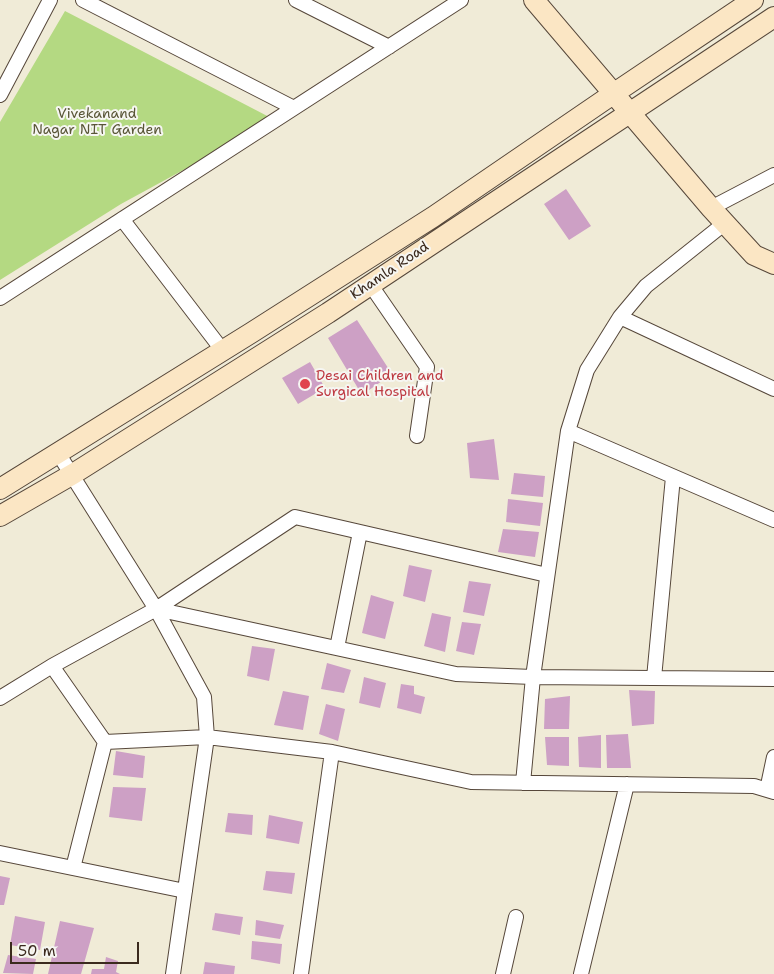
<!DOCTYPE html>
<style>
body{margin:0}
#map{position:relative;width:774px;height:974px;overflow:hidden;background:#f0ebd7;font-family:"Shantell Sans",sans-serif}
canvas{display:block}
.scale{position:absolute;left:10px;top:942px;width:129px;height:22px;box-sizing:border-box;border:2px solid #3b2a1e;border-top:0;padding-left:6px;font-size:15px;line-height:18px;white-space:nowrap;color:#3b2a1e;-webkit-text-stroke:4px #f6f6f2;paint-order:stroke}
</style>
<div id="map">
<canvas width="774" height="974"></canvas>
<div class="scale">50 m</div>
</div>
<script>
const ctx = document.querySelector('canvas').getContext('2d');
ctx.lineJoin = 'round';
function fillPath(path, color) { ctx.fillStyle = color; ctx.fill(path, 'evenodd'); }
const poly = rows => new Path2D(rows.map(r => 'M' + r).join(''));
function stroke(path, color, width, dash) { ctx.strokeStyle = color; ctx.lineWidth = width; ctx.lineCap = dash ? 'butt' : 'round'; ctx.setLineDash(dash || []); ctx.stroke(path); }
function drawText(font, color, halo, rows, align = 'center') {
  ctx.font = font + ' "Shantell Sans",sans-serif'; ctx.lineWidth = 4; ctx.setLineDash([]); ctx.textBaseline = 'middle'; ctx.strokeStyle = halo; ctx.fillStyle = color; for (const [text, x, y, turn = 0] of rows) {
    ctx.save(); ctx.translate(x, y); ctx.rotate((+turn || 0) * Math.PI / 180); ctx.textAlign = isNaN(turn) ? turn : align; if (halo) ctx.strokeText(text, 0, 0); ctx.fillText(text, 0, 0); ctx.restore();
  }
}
const green = poly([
 [65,11,275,120,121,204,0,280,0,122]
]);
const building = poly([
 [566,189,591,226,569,240,544,204],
 [357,320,392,374,362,395,328,338],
 [310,362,325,388,298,404,282,378],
 [494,439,499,480,470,478,467,443],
 [514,473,545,476,543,497,511,494],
 [508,499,543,503,540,526,506,522],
 [503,529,539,532,535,557,498,552],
 [409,565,432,570,425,602,403,596],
 [469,581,491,584,484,616,463,612],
 [371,595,394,602,385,639,362,633],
 [432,613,451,617,445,652,424,646],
 [462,622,481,624,474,655,456,651],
 [252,646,275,649,269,681,247,676],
 [327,663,351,670,344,693,321,689],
 [364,677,386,683,380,708,359,703],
 [401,684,414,686,414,694,425,697,421,714,397,708],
 [629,690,655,691,654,724,632,726],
 [283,691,309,696,303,730,274,725],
 [570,696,569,729,544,729,545,699],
 [326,704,345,709,338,741,319,734],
 [628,734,631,768,607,768,606,735],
 [601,735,601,768,579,767,578,737],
 [545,737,569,737,569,766,547,765],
 [116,751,145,756,143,778,113,775],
 [113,787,146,788,142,821,109,817],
 [228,813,253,815,252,835,225,832],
 [269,815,303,822,299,844,266,838],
 [266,871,295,873,292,894,263,890],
 [0,876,10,878,4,905,0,905],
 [215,913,243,917,240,935,212,930],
 [15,916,45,922,40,950,10,945],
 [256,920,284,925,280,939,255,935],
 [60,921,94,928,81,974,48,974],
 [252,941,282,944,280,964,251,959],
 [8,955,36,959,33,974,3,973],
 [106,957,118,961,116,972,120,974,91,974,92,969,104,969],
 [205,962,235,966,234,974,203,974]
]);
const street = poly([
 [83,0,294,108],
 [296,0,389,47],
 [0,95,50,0],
 [711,208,774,175],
 [122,219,223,351],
 [370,284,427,367,417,436],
 [0,298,461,0],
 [620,317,774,389],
 [568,431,774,520],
 [58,453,156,609,204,697,207,737,173,974],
 [156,609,456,674,533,677,774,679],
 [337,648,360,532],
 [52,666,105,742,73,868],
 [654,678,673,477],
 [0,698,52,666,156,609,295,517,547,575],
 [105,742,207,737,332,752,471,782,754,786,774,792],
 [523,783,533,677,568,431,587,370,620,317,646,286,725,223],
 [767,790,774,757],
 [0,853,185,891],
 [301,974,332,752],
 [503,974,516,917],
 [581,974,627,784]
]);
const secondary = poly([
 [534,0,711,208,754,255,774,264],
 [0,489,251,333,433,217,613,94,753,0],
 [0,516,73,474,328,313,774,17]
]);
const markers = [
 [305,384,6,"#e0444e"]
];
const parkNames = [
 ["Vivekanand",97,114],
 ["Nagar NIT Garden",97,130]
];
const streetNames = [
 ["Khamla Road",390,271,-34]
];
const healthNames = [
 ["Desai Children and",316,376],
 ["Surgical Hospital",316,392]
];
fillPath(green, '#b4d982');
fillPath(building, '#cda0c5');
stroke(street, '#56473a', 16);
stroke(secondary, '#56473a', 22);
stroke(street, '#fff', 14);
stroke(secondary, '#fbe6c4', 20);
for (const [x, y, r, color] of markers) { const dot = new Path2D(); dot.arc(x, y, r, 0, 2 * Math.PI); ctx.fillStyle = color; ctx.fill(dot); stroke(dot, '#f6f6f2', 2); }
drawText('14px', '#595637', '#f6f6f2', parkNames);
drawText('14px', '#3b2a1e', '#f6f6f2', streetNames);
drawText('14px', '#be3a42', '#f6f6f2', healthNames, 'left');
</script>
